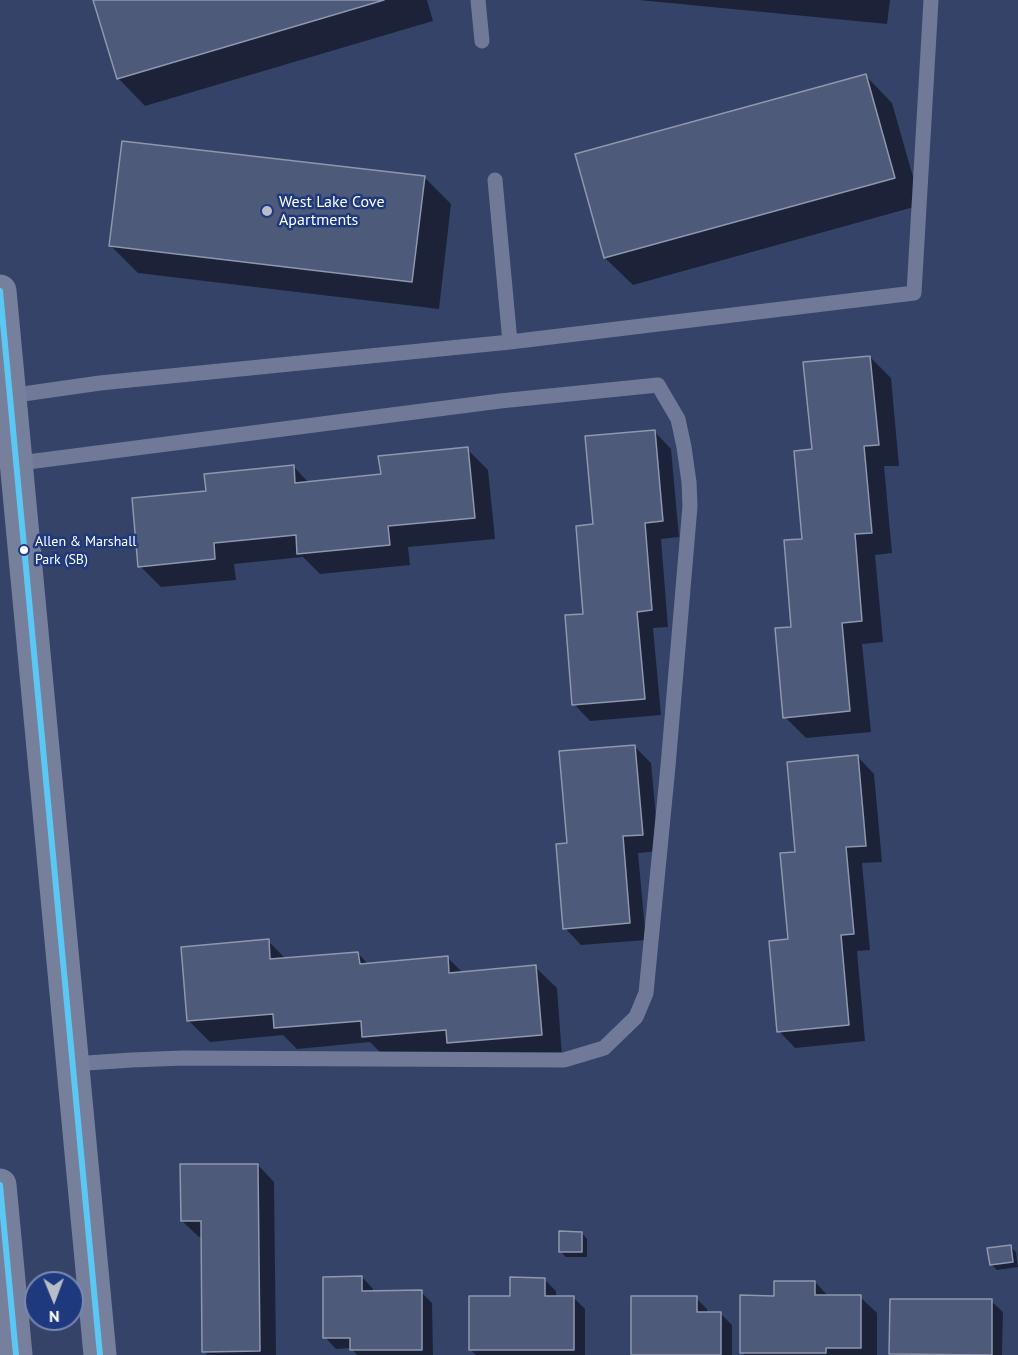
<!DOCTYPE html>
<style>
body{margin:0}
#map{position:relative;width:1018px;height:1355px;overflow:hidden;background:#354369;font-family:"PT Sans",sans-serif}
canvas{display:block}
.north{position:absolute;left:24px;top:1271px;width:60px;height:60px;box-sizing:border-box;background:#1f397f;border:2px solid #7988b2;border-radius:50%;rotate:179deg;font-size:16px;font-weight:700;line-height:24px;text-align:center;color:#fff}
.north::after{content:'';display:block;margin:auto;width:21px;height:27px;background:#b8bdca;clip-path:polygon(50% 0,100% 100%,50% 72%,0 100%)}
</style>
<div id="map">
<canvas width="1018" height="1355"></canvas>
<div class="north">N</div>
</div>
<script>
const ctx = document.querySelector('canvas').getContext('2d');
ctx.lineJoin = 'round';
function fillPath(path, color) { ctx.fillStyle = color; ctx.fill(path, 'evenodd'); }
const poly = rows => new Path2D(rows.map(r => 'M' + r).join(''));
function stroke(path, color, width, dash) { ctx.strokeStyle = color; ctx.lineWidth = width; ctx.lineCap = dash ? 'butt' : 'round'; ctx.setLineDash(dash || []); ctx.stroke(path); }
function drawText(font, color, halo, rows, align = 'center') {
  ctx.font = font + ' "PT Sans",sans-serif'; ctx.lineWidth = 5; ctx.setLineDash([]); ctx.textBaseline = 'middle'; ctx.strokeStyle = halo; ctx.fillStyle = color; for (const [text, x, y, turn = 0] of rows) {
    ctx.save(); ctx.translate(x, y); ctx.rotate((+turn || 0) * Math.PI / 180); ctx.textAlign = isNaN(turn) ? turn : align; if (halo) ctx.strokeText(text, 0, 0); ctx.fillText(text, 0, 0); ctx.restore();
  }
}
const shadow = poly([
 [95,0,427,0,433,21,145,106,118,78],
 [639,0,890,0,887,24],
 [865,75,892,103,921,205,633,285,605,258],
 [424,177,451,204,439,309,138,273,111,246],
 [870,357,891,378,899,466,884,466,892,553,875,555,883,642,862,644,871,732,806,738,785,717,793,628,813,451],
 [655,432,671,449,679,537,661,539,668,627,653,628,661,715,590,721,574,704,594,526],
 [467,449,488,470,495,539,408,547,410,565,320,574,303,557,234,564,236,580,161,587,140,566,207,493,293,466,309,483,382,476],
 [634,746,651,763,659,851,638,853,646,940,581,945,565,928,569,844],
 [858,757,874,774,882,862,862,863,870,950,857,951,865,1041,795,1048,779,1031,789,941,797,853],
 [268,941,286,959,358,953,369,965,448,958,463,973,535,967,557,988,562,1056,470,1063,458,1052,385,1057,370,1042,297,1049,283,1035,210,1042,189,1021],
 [258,1165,274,1182,276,1355,208,1355,204,1351,203,1237,199,1237,182,1221],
 [582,1233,587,1239,587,1257,566,1257,560,1251],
 [1010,1246,1016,1252,1018,1267,997,1270,991,1264],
 [362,1277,373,1289,373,1292,421,1292,432,1303,433,1355,357,1355,351,1348,336,1349,325,1337],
 [544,1279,556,1291,556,1297,573,1297,585,1309,585,1355,476,1355,471,1350,512,1297],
 [815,1282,829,1297,860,1297,877,1313,877,1355,744,1355,742,1353,776,1297],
 [696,1298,707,1309,707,1313,720,1313,732,1325,732,1355,633,1355],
 [991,1301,1003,1312,1002,1355,893,1355,891,1353]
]);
const building = poly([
 [93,0,384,0,117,79,93,0],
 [866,74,895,178,604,258,575,154,866,74],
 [122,141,425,176,412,282,109,246,122,141],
 [870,356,879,445,864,446,872,533,855,534,862,621,842,623,850,711,783,718,775,628,791,627,784,540,802,539,794,451,812,449,803,362,870,356],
 [655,430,663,521,645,523,652,610,637,612,645,699,572,705,565,615,583,614,576,526,593,524,585,436,655,430],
 [468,447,475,518,388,526,390,545,297,554,296,535,214,543,215,559,138,567,132,498,206,491,204,474,294,465,295,483,381,474,378,456,468,447],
 [635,745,643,835,623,836,630,923,563,929,556,844,567,843,559,751,635,745],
 [858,755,866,846,846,847,854,934,841,935,849,1025,777,1032,769,941,788,939,780,853,795,852,787,762,858,755],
 [269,939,270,959,358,952,360,964,448,956,449,973,536,965,542,1035,447,1043,446,1030,362,1037,361,1021,274,1028,273,1014,187,1021,181,947,269,939],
 [180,1164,258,1164,260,1351,202,1352,201,1221,181,1221,180,1164],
 [559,1231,582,1232,582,1252,559,1252,559,1231],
 [1011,1245,1013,1262,990,1265,987,1248,1011,1245],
 [362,1276,362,1291,422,1290,422,1350,350,1350,350,1338,323,1338,323,1277,362,1276],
 [510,1277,545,1278,545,1296,574,1296,574,1350,469,1350,469,1296,510,1296,510,1277],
 [774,1281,815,1281,815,1295,861,1295,861,1348,826,1348,826,1353,740,1353,740,1295,774,1296,774,1281],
 [631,1296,697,1296,697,1312,721,1312,721,1355,631,1355,631,1296],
 [890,1299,992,1299,992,1355,889,1354,890,1299]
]);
const lane = poly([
 [478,0,482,41],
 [495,180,510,342],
 [9,396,100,383,510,342,914,293,931,0],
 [12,464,500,401,658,385,678,419,684,447,689,482,690,506,668,766,646,993,636,1017,604,1048,564,1060,183,1058,132,1060,72,1064]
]);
const secondary = poly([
 [0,291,100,1355],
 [0,1185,16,1355]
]);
const bus1 = poly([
 [0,291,100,1355],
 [0,1185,16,1355]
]);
const markers = [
 [267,211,6,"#b8bdca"],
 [24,550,5,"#fff"]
];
const busNames = [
 ["Allen & Marshall",35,542],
 ["Park (SB)",35,560]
];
const poiNames = [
 ["West Lake Cove",279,202],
 ["Apartments",279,220]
];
fillPath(shadow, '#0007');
fillPath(building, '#4e5a79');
stroke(building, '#8e97ae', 1.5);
stroke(lane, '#707a98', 15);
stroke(secondary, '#767f9b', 33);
stroke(bus1, '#5ac7f4', 6);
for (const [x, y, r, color] of markers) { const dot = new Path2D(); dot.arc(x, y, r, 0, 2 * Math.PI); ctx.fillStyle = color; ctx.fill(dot); stroke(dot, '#1f397f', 2); }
drawText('14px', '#fff', '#1f397f', busNames, 'left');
drawText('16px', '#fff', '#1f397f', poiNames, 'left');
</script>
